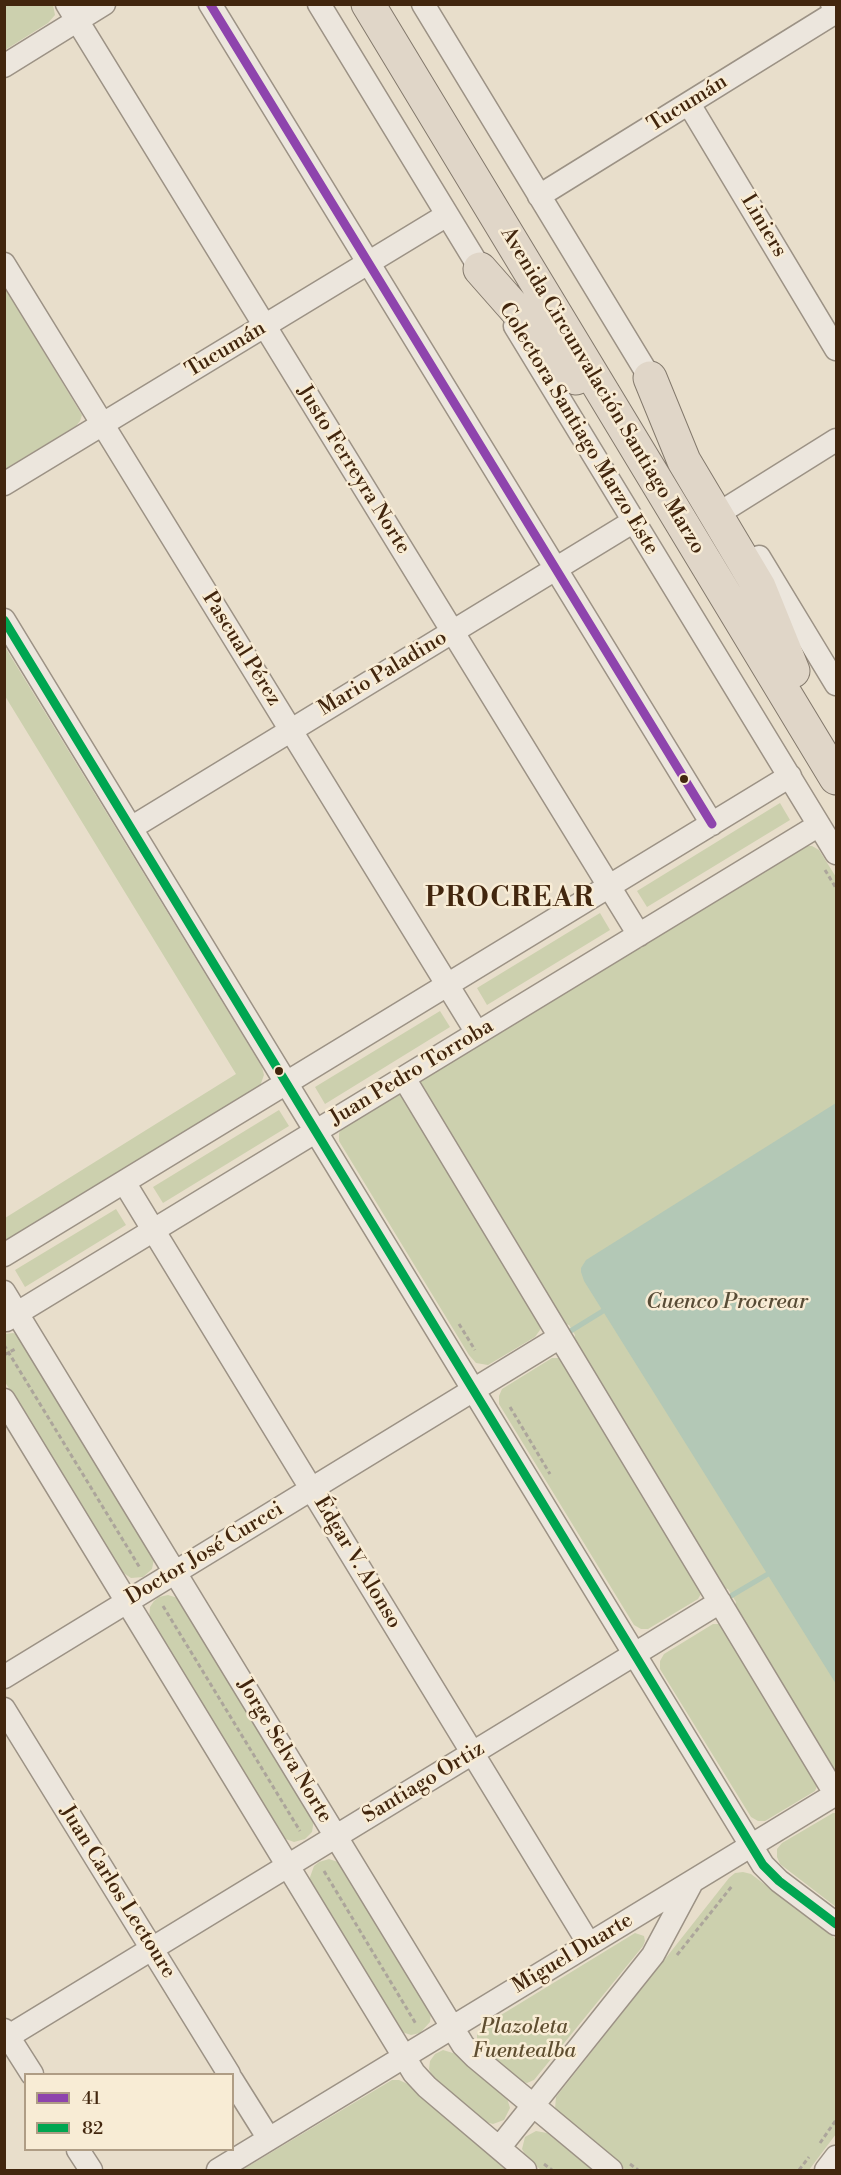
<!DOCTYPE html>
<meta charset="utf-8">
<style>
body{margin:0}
#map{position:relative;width:841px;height:2175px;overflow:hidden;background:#e8decb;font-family:"Libre Bodoni",serif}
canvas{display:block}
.frame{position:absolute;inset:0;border:6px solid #42260e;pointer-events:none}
.legend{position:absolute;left:24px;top:2073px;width:210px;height:78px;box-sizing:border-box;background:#f8ecd5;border:2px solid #af9d85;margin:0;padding:8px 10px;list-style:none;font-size:18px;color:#42260e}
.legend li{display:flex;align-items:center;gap:12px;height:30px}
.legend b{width:30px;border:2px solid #af9d85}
</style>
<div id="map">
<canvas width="841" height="2175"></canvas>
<div class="frame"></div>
<ul class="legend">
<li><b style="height:8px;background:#8e44ad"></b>41</li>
<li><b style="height:8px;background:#00a651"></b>82</li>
</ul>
</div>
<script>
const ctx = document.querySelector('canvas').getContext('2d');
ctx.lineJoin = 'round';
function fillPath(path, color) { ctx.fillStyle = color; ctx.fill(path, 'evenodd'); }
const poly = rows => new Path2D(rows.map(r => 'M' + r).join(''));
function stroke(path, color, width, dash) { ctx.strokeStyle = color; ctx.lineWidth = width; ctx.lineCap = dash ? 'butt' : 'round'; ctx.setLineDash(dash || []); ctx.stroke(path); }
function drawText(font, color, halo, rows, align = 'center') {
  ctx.font = font + ' "Libre Bodoni",serif'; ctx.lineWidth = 5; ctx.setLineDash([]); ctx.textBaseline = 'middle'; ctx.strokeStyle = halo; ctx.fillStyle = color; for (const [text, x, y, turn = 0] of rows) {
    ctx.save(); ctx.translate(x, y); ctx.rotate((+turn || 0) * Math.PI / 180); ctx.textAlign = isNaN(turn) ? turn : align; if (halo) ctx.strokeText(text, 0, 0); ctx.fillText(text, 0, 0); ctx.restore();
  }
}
const green = poly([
 [5,4,53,5,55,15,48,23,5,50],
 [4,286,82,415,80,421,76,426,5,469],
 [5,647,262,1067,264,1075,260,1086,5,1243,5,1218,236,1074,5,696],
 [780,803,790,820,647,907,637,891],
 [804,846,812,846,819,850,836,877,836,1780,733,1612,736,1602,728,1589,718,1587,572,1346,575,1335,569,1325,558,1322,419,1084,423,1078],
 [600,913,610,930,487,1005,477,988],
 [440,1011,450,1027,325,1104,315,1087],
 [394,1095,403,1095,542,1327,535,1337,488,1365,476,1363,469,1355,339,1141,339,1133,343,1127],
 [279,1110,289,1126,163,1203,153,1187],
 [116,1209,126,1225,25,1287,15,1270],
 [13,1333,19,1335,154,1559,152,1569,143,1577,131,1578,119,1570,5,1382,5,1334],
 [552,1358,561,1358,702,1592,698,1599,648,1629,641,1629,634,1625,499,1404,499,1396,502,1389],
 [168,1595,181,1599,314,1819,312,1832,305,1839,294,1842,283,1838,149,1619,150,1607,154,1601,159,1597],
 [713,1624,722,1624,818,1784,815,1791,765,1821,758,1821,751,1817,660,1669,660,1661,664,1654],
 [833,1813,836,1813,836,1907,780,1864,777,1857,777,1849,782,1843],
 [329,1859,338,1862,431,2012,430,2022,420,2033,411,2035,402,2032,309,1880,314,1866,319,1862],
 [743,1872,751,1874,836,1939,836,2134,809,2170,626,2170,560,2115,555,2109,556,2097,729,1878,735,1873],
 [635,1933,644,1936,645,1941,643,1946,534,2080,527,2083,519,2081,477,2044,477,2032,483,2026],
 [443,2050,456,2054,507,2098,510,2108,504,2120,493,2124,486,2122,432,2076,429,2069,430,2061,435,2054],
 [392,2080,399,2080,412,2086,511,2170,242,2170],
 [536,2131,547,2133,593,2170,541,2170,527,2158,522,2149,525,2137]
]);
const water = poly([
 [836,1103,836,1684,584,1281,581,1272,581,1268,586,1260]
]);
const stream = poly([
 [564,1335,603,1311],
 [724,1600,768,1574]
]);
const path = poly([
 [825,870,836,888],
 [459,1324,475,1350],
 [4,1345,140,1568],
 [4,1355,17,1348],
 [510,1407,550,1474],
 [163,1606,300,1831],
 [324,1871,416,2024],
 [677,1955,732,1886],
 [820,2143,836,2120],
 [544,2164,552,2170],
 [630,2164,638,2170],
 [799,2170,809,2157]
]);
const minor = poly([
 [67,4,639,935],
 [210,4,712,824],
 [319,4,487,280],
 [423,4,658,391],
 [4,66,104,4],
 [689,104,836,349],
 [539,196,836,12,832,4],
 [4,264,477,1033],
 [515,326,836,853],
 [4,484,447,215],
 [729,507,836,440],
 [759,557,836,684],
 [4,620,763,1865,779,1881,836,1924],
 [131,828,634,521],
 [404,1078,836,1795],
 [124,1182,589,1944],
 [4,1255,790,776],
 [4,1292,463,2045,475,2057,611,2170],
 [6,1320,819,825],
 [4,1400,414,2073,427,2087,525,2170],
 [4,1677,560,1337],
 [4,1709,229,2074],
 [4,2030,32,2074],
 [4,2039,720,1602],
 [232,2080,269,2139],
 [499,2148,653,1955,691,1884],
 [78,2150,91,2170],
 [218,2170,836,1794],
 [826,2170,836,2157]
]);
const highway = poly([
 [368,4,836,778],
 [480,269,576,378],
 [650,378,684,461,759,587,793,671]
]);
const bus1 = poly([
 [210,4,712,824]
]);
const bus2 = poly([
 [4,620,763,1865,779,1881,836,1924]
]);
const markers = [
 [684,779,5,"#42260e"],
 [279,1071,5,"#42260e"]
];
const streetNames = [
 ["Tucumán",688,104,-32],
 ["Liniers",763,226,59],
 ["Tucumán",226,350,-31],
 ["Avenida Circunvalación Santiago Marzo",602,391,59],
 ["Colectora Santiago Marzo Este",578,429,59],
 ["Justo Ferreyra Norte",353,470,58],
 ["Pascual Pérez",241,649,58],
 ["Mario Paladino",383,674,-31],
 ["Juan Pedro Torroba",412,1073,-31],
 ["Doctor José Curcci",205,1554,-31],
 ["Édgar V. Alonso",357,1563,59],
 ["Jorge Selva Norte",284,1751,59],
 ["Santiago Ortiz",424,1783,-31],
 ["Juan Carlos Lectoure",117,1892,58],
 ["Miguel Duarte",573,1954,-31]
];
const parkNames = [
 ["Plazoleta",524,2028],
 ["Fuentealba",524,2052]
];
const waterNames = [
 ["Cuenco Procrear",727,1303]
];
const districtNames = [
 ["PROCREAR",510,900]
];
fillPath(green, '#ccd0ae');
fillPath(water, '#b3c8b6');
stroke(stream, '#b3c8b6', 5);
stroke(minor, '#9c9285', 25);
stroke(highway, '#83796c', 35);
stroke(path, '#aca59b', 3, [4.5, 3]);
stroke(minor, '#ece6dd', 22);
stroke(highway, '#e0d6c8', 33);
stroke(bus1, '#8e44ad', 9);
stroke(bus2, '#00a651', 9);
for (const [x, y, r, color] of markers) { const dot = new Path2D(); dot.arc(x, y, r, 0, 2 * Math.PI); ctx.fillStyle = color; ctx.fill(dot); stroke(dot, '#f8ecd5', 2); }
drawText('21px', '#42260e', '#f8ecd5', streetNames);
drawText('italic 21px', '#5f4e30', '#f8ecd5', parkNames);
drawText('italic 22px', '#584c36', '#f8ecd5', waterNames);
ctx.letterSpacing = '1.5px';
drawText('bold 27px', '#42260e', '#f8ecd5', districtNames);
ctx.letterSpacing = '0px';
</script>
